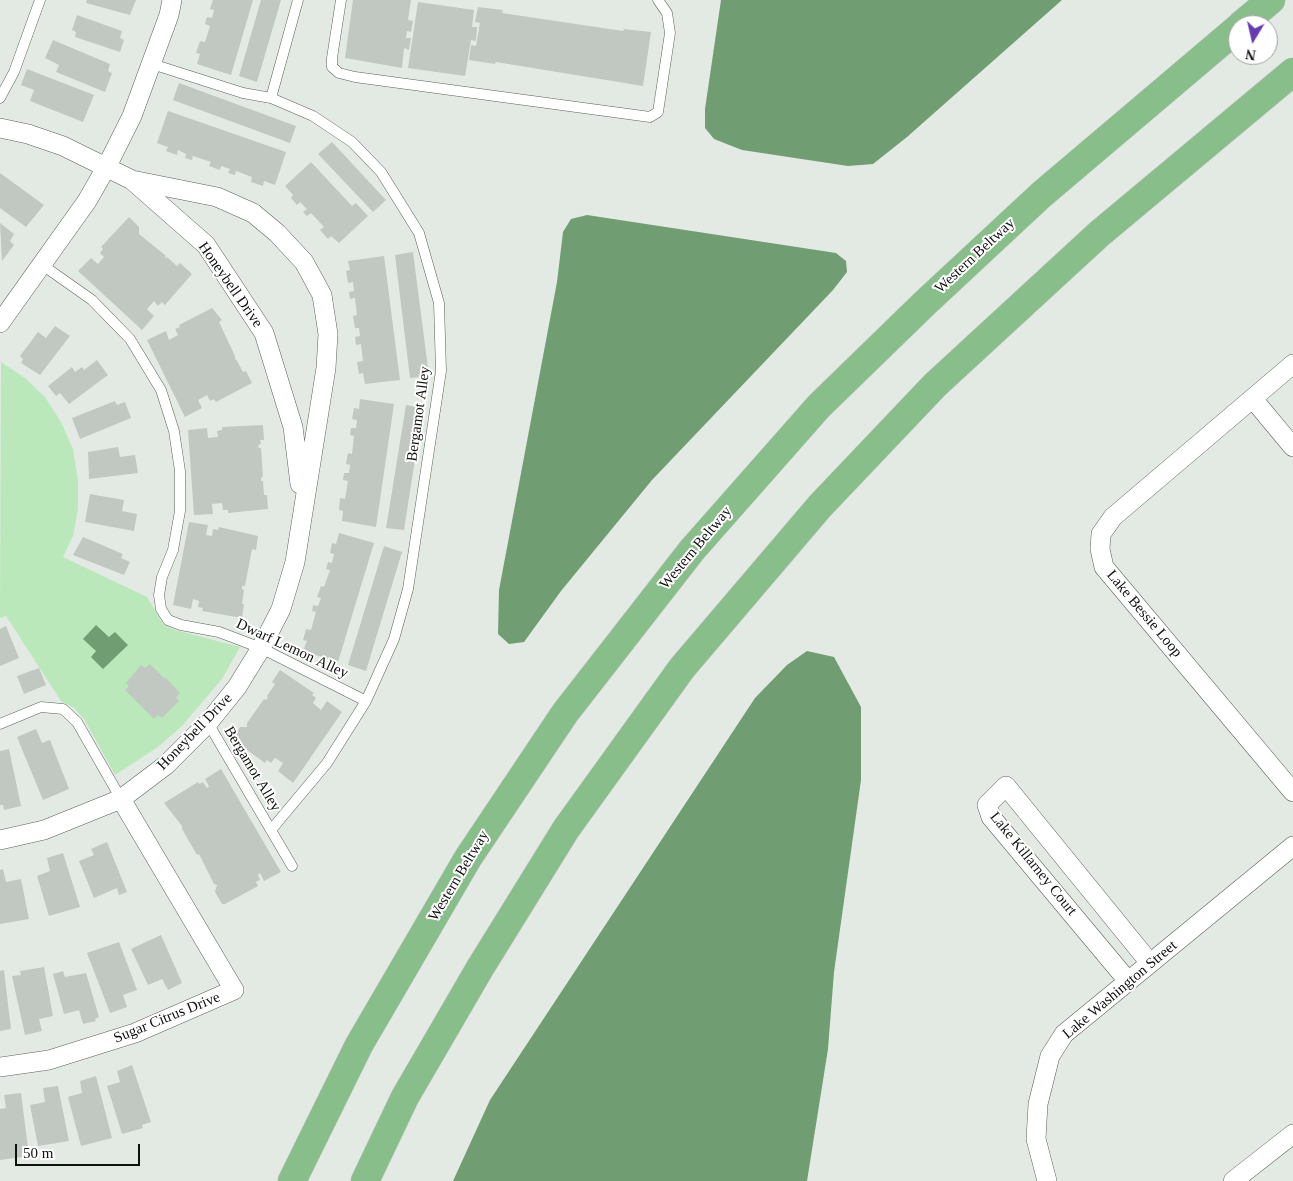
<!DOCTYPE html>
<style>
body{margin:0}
#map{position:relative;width:1293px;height:1181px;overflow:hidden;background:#e3eae3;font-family:Georgia,serif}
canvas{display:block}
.north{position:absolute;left:1228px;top:15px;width:50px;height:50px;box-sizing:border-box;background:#fff;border:1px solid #9fa09f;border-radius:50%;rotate:189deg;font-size:14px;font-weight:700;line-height:20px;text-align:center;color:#0f110f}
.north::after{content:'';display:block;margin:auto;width:18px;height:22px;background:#673cb3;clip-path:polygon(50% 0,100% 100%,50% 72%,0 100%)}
.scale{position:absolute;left:15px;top:1144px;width:125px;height:22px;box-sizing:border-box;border:2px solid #0f110f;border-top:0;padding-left:6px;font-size:15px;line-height:18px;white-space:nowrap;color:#0f110f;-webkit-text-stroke:4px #fff;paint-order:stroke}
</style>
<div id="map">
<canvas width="1293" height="1181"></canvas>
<div class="north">N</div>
<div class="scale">50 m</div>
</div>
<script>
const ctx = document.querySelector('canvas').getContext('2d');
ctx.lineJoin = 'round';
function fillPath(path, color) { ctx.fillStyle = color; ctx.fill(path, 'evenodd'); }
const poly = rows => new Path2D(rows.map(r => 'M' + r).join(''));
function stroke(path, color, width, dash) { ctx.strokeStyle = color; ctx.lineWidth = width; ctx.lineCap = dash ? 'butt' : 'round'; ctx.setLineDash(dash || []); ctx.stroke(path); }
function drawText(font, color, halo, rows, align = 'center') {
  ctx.font = font + ' Georgia,serif'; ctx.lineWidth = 4; ctx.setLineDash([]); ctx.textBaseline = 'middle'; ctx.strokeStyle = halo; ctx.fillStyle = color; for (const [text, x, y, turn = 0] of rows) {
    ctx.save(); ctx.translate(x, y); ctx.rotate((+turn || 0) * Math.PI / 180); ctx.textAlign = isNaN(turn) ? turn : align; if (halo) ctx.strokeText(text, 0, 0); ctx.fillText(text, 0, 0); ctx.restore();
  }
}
const green = poly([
 [1,362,25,378,45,397,61,422,73,449,78,481,78,509,73,536,63,557,147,597,163,624,175,630,240,647,222,679,182,726,158,747,115,775,84,719,74,708,61,701,6,616,0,618]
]);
const water = poly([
 [721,0,1062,0,907,137,873,164,848,166,742,150,714,139,705,128,705,109],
 [587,215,836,253,846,261,847,272,833,290,652,480,561,591,524,642,509,644,498,634,499,590,557,282,563,232,571,219],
 [96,625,109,637,115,632,128,645,103,669,91,657,96,651,83,639],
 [807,651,834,657,861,707,861,780,834,972,828,1049,807,1181,453,1181,490,1100,755,698,787,665]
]);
const building = poly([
 [87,0,136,0,130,15,86,3],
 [213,0,253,0,231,75,197,64,200,54,196,53,200,41,205,42,210,26,205,24,207,17,212,18,214,10,210,9],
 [261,0,281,0,257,82,239,76],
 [353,0,411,0,408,20,413,21,411,32,407,31,406,38,411,38,409,50,404,48,402,68,345,58],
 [418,2,474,10,472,27,477,27,476,41,471,40,465,76,408,68],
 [478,7,503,10,502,13,623,31,624,29,651,32,643,86,496,62,495,64,469,60,471,45,476,46,480,23,475,22],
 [77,15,122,31,120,38,124,40,120,52,75,37,76,32,72,30],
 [53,40,110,64,108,71,112,73,105,92,56,72,59,65,45,58],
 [27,69,94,95,83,122,30,101,34,90,21,85],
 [179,83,296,126,290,143,173,100],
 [168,111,286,152,275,185,264,181,263,186,251,182,252,177,236,171,235,175,228,173,230,169,221,166,220,170,209,166,211,162,193,156,192,160,185,158,186,154,178,150,177,155,166,151,168,147,157,143],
 [332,142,386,200,373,212,318,154],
 [311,162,352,206,356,203,368,216,339,243,331,236,328,239,320,230,324,227,311,213,307,216,303,212,307,209,300,202,297,205,291,198,293,195,285,186],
 [0,173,44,205,26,227,0,208],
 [129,217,139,227,139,234,165,255,166,259,167,257,177,266,180,263,192,274,165,305,162,302,158,306,154,301,147,309,154,316,142,330,78,271,91,258,98,264,104,257,100,253,103,249,101,247],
 [0,223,14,234,10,241,14,245,2,261],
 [413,252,429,376,410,378,395,255],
 [384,256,400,380,365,384,363,373,359,374,357,362,363,361,361,344,356,345,355,337,360,336,359,328,355,328,353,316,357,315,355,298,350,299,349,292,354,291,353,282,348,283,346,271,350,270,348,261],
 [212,308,222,320,219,322,235,356,235,360,236,359,243,372,246,371,252,383,216,402,214,399,210,401,207,395,198,400,202,408,185,417,147,340,166,331,169,340,178,335,175,329,180,327,179,325],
 [55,326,70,336,40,375,21,363,23,359,20,356,38,332,46,338],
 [97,360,108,375,69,404,60,393,56,396,48,386,72,367,75,372,82,367,84,370],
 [360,399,394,404,376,527,342,521,343,511,339,510,340,498,345,499,348,481,343,480,344,473,349,473,350,465,346,464,348,453,352,454,354,436,350,435,351,428,356,428,357,420,352,419,354,408,359,409],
 [115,401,117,405,125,402,131,418,80,439,72,418],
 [406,405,423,408,404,530,386,528],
 [263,425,264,440,260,440,261,444,258,445,259,448,261,448,263,477,261,478,261,481,263,481,264,495,267,495,268,509,228,513,228,510,223,510,222,503,212,504,213,514,194,515,188,430,207,428,208,438,218,437,217,431,222,430,222,427],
 [118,447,120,457,135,455,138,473,89,479,88,452],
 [90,494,124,500,122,511,137,514,134,531,85,522],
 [189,522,208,525,206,535,212,536,213,529,218,530,219,527,258,536,256,550,252,549,245,586,242,586,242,589,244,590,242,604,244,604,242,618,202,611,203,608,198,607,199,601,193,599,191,609,173,605],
 [339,533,374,543,338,662,303,651,307,641,303,640,306,629,311,630,316,612,312,611,313,605,318,606,321,598,317,597,321,586,324,587,330,570,326,569,328,562,332,563,334,554,330,553,332,543,336,544],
 [83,537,123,554,121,558,130,562,124,575,73,555],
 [384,546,402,552,366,671,348,665],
 [6,626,19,658,0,666,0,629],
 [150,664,164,678,165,677,180,693,176,697,179,701,162,718,158,715,154,719,125,690,129,686,126,683,141,665,145,668],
 [39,668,46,685,24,694,17,676],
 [280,670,314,693,312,695,316,698,313,703,321,710,327,701,342,712,293,783,278,771,283,763,275,758,271,763,267,760,265,763,232,739,240,727,247,727,247,723,264,699,266,700,268,698,267,696,275,684,272,682],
 [36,729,42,743,50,740,69,789,43,800,17,737],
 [9,749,21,806,4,810,3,805,0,805,0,751],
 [221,769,281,872,264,881,260,873,258,875,260,880,256,882,258,886,225,904,222,904,215,892,217,885,214,884,199,854,197,855,182,829,182,826,164,803,198,782,199,784,203,782,207,788,209,786,205,779],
 [107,842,127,892,119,895,117,888,94,898,79,861,94,855,91,849],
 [63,853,80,907,49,916,37,876,50,871,47,858],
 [3,869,6,882,21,879,29,919,0,924,0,870],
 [161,935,182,983,168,990,162,979,148,985,131,949],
 [119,942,137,990,123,995,127,1007,110,1013,87,953],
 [44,967,53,1016,39,1019,42,1031,25,1035,12,976,21,975,20,971],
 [4,970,11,1029,0,1031,0,971],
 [63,971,65,977,86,973,99,1017,95,1019,96,1021,83,1024,79,1010,64,1014,53,974],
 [132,1065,151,1122,142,1125,143,1128,122,1134,107,1086,120,1082,117,1071],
 [96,1076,112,1138,81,1146,68,1097,82,1093,80,1081],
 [58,1086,69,1141,38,1146,30,1105,45,1102,43,1088],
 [21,1093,29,1156,0,1160,0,1109,6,1108,4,1095]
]);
const service = poly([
 [341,0,332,58,332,67,339,73,355,77,650,117,658,112,670,33,667,13,658,0],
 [152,64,243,93,271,98,313,116,352,142,381,172,419,233,439,303,441,371,408,589,394,639,366,701,327,763,271,830],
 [0,98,14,72,40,0],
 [271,98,298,0],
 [41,264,92,300,130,339,161,390,174,431,180,471,180,511,173,550,162,577,159,595,161,609,168,620,181,625,219,632,261,648,366,701],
 [208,723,292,866],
 [0,724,41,707,63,709,77,722,121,799]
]);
const minor = poly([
 [0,128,28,134,63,146,132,180,206,245,264,333,293,427,300,484],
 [0,323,87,201,107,166,132,116,169,15,172,0],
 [1293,364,1113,517,1101,534,1100,549,1104,567,1293,792],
 [1253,399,1293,447],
 [0,840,44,830,121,799,166,765,208,723,237,687,261,648,281,609,295,562,326,368,328,334,322,295,304,262,277,233,253,213,217,197,132,180],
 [1128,981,991,817,987,805,1006,786,1150,963],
 [0,1067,49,1060,135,1033,234,990,121,799],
 [1047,1181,1036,1139,1038,1104,1050,1056,1064,1034,1293,846],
 [1233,1181,1293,1134]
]);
const motorway = poly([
 [1241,25,1271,0],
 [292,1181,359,1045,468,858,565,713,692,550,819,406,925,303,1041,195,1238,28],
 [365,1181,405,1097,480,968,566,829,682,668,820,506,935,385,1099,234,1293,72]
]);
const streetNames = [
 ["Western Beltway",975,256,-43],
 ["Honeybell Drive",230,285,55],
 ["Bergamot Alley",419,414,-82],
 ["Western Beltway",696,548,-50],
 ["Lake Bessie Loop",1144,614,50],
 ["Dwarf Lemon Alley",292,649,25],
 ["Honeybell Drive",195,732,-46],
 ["Bergamot Alley",252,769,59],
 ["Lake Killarney Court",1033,864,51],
 ["Western Beltway",459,876,-59],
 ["Lake Washington Street",1120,990,-40],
 ["Sugar Citrus Drive",167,1018,-22]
];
fillPath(green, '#bae8bb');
fillPath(water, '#709d72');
fillPath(building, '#c1c8c1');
stroke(service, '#5b605b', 11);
stroke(minor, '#5b605b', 20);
stroke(motorway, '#c5c6c5', 29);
stroke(service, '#fff', 10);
stroke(minor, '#fff', 19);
stroke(motorway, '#88be8a', 28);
drawText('15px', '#0f110f', '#fff', streetNames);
</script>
